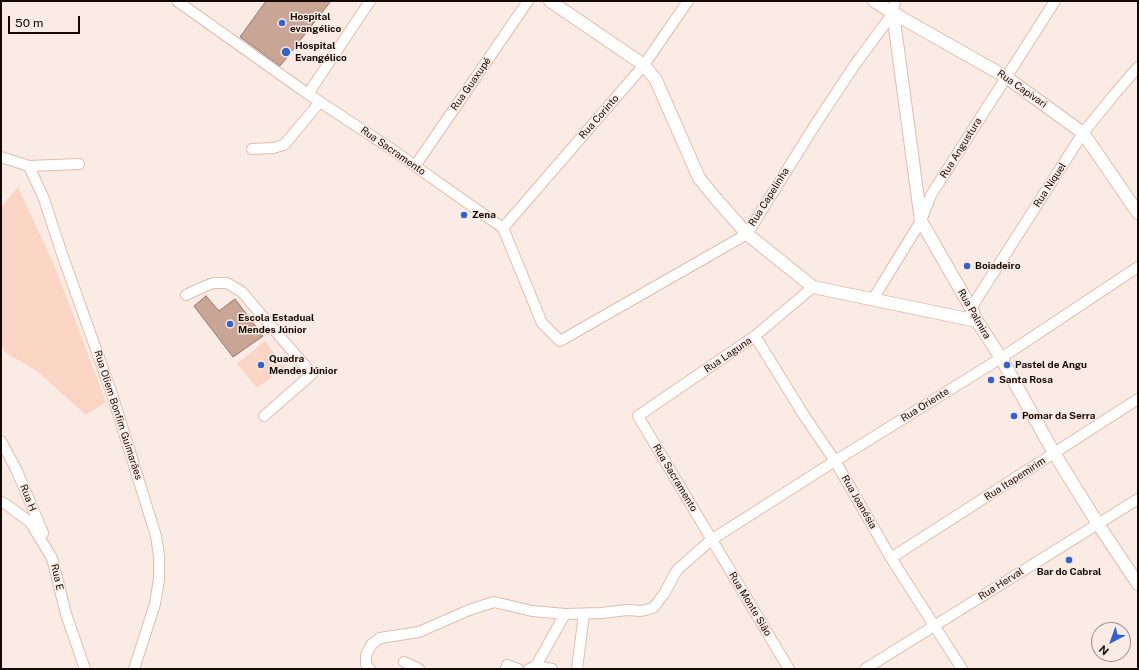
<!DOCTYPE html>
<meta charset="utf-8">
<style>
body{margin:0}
#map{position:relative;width:1139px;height:670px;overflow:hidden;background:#faebe4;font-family:"Public Sans",sans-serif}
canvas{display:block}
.frame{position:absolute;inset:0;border:2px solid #140904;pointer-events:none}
.north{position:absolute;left:1091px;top:622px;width:40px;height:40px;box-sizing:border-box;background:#faebe4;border:1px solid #9e918a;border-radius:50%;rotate:221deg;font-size:11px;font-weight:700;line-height:16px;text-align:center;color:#140904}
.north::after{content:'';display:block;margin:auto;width:14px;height:18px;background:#3063d2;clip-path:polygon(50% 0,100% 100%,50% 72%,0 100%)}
.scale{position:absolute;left:8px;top:16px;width:72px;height:18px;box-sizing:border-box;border:2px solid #140904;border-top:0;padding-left:5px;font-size:12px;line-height:14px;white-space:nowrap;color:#140904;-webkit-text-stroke:3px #faebe4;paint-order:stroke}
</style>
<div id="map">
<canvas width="1139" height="670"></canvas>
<div class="frame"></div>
<div class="north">N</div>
<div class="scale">50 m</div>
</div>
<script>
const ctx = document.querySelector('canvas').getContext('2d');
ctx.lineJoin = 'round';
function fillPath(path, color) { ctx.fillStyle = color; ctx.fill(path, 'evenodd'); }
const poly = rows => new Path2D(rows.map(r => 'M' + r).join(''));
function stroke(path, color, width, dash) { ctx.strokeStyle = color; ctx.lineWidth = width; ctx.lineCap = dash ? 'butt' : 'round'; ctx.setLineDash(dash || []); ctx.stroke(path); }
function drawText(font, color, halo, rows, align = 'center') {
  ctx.font = font + ' "Public Sans",sans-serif'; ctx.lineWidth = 3; ctx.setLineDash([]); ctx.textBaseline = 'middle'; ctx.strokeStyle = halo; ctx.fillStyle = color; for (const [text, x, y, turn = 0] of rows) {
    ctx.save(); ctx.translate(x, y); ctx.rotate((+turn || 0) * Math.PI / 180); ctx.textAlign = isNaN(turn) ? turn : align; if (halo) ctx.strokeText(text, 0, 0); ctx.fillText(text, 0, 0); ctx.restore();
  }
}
const green = poly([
 [18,187,55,267,106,402,86,415,37,371,6,353,1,346,1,207],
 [265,341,285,367,257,388,237,364]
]);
const building = poly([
 [266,1,331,1,280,66,240,37,266,1],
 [206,296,219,311,235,299,263,336,233,357,194,306,206,296]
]);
const minor = poly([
 [177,1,308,94,393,150,415,166,503,228,542,323,560,341,747,234,817,122,854,66,893,13,895,1],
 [308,94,370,1],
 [252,149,273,148,284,145,320,102],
 [1,157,29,166,79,164],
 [29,166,44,199,62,254,112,394,156,536,159,556,159,579,155,604,134,669],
 [415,166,528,1],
 [503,228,644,65,688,1],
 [186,295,201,288,213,283,227,283,242,292,312,374,264,416],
 [873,299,921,221,931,195,1055,1],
 [971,308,1083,133,1113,96,1138,67],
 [755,336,805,417,835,461,891,558,962,669],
 [1,441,17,471,43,533],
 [1,502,7,505,30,522,52,558,66,614,85,669],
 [891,558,1138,399],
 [404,662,419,669],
 [536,666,565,614],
 [370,669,366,664,366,655,372,644,380,638,419,632,469,610,494,602,532,611,565,614,601,613,628,610,641,611,653,608,664,594,677,570,711,540,835,461,1001,358,1138,267],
 [506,669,507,665,518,669],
 [529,669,536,666,552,669],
 [577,669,584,614],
 [789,669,638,416,755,336,813,287],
 [865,669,1138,499]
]);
const tertiary = poly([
 [550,1,644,65,656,80,699,178,717,200,747,234,813,287,977,321],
 [874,1,893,13,1006,77,1083,133,1138,213],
 [893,13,921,221,971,308,977,321,1001,358,1054,453,1098,524,1138,584]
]);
const markers = [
 [282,23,4,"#3063d2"],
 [286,52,5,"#3063d2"],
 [464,215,4,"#3063d2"],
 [967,266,4,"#3063d2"],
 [230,324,4,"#3063d2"],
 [261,365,4,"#3063d2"],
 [1007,365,4,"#3063d2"],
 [991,380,4,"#3063d2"],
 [1014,416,4,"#3063d2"],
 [1069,560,4,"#3063d2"]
];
const poiNames = [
 ["Hospital",290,17],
 ["evangélico",290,29],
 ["Hospital",295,46],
 ["Evangélico",295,58],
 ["Zena",472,215],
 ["Boiadeiro",975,266],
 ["Escola Estadual",238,318],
 ["Mendes Júnior",238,330],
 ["Quadra",269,359],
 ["Mendes Júnior",269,371],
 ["Pastel de Angu",1015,365],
 ["Santa Rosa",999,380],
 ["Pomar da Serra",1022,416],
 ["Bar do Cabral",1069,572,"center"]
];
const streetNames = [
 ["Rua Guaxupé",471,84,-55],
 ["Rua Capivari",1022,89,35],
 ["Rua Corinto",599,117,-49],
 ["Rua Angustura",961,148,-58],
 ["Rua Sacramento",393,151,35],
 ["Rua Níquel",1050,185,-57],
 ["Rua Capelinha",769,197,-58],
 ["Rua Palmira",974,314,60],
 ["Rua Laguna",728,355,-34],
 ["Rua Oriente",925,405,-32],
 ["Rua Oliem Bonfim Guimarães",118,415,72],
 ["Rua Sacramento",675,478,59],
 ["Rua Itapemirim",1015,479,-33],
 ["Rua H",28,498,68],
 ["Rua Joanésia",859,502,60],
 ["Rua E",57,577,77],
 ["Rua Herval",1001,584,-32],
 ["Rua Monte Sião",750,604,59]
];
fillPath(green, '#fbd5c4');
fillPath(building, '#c9a595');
stroke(building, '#987767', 1);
stroke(minor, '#e1bdac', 12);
stroke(tertiary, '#e1bdac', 14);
stroke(minor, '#fff', 10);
stroke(tertiary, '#fff', 12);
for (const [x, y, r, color] of markers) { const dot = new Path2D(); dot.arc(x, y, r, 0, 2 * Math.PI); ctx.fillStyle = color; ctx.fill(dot); stroke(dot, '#faebe4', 1.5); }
drawText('bold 10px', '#140904', '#faebe4', poiNames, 'left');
drawText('10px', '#140904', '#faebe4', streetNames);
</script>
